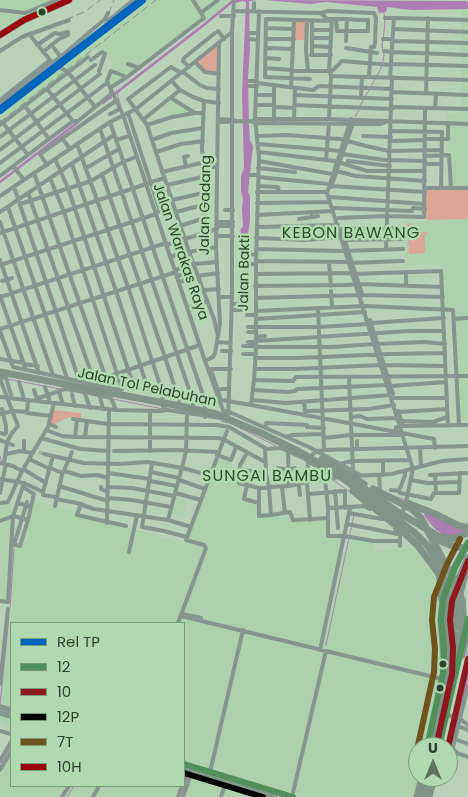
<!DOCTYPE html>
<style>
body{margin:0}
#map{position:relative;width:468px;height:797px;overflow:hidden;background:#b9d0b9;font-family:Poppins,sans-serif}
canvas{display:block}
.legend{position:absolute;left:10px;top:622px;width:175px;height:165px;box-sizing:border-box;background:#afdaaf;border:1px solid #7b9c7b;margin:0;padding:6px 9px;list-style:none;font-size:15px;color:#2e402e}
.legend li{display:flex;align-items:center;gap:10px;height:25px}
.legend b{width:25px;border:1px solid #7b9c7b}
.north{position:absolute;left:408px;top:737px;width:50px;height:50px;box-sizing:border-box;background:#afdaaf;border:1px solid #7b9c7b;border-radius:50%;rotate:0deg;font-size:14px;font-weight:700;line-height:20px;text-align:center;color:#2e402e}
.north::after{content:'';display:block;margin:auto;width:18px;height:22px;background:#5f725f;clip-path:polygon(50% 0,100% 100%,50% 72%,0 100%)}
</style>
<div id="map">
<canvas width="468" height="797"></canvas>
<ul class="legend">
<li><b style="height:6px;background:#0065bd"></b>Rel TP</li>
<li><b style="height:6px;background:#50905a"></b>12</li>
<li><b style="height:6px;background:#8e181e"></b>10</li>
<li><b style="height:6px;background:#010101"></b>12P</li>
<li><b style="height:6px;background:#6e531c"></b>7T</li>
<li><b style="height:6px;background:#9c050c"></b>10H</li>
</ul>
<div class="north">U</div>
</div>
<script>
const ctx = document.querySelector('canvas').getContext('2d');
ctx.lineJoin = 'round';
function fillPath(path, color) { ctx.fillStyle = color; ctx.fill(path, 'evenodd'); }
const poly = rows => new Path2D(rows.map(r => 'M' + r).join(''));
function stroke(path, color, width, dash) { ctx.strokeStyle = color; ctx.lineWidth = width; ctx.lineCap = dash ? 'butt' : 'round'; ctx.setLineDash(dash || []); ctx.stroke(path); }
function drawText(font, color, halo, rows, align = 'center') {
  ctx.font = font + ' Poppins,sans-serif'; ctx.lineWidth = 5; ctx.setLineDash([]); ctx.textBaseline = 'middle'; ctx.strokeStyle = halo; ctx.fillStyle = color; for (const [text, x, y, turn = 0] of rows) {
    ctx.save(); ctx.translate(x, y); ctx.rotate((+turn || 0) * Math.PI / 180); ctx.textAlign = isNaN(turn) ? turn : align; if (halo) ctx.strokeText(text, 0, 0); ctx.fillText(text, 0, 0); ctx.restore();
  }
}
const built = poly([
 [0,0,61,0,21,17,0,32],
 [133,0,231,0,206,22,202,22,113,87,106,81,114,61,99,47,0,123,0,108],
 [461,9,468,9,468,420,461,420,453,308,445,308,441,264,406,265,405,222,426,221,427,190,448,190,447,113,461,113],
 [172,99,186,109,187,113,172,115,167,108,165,109,163,107],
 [216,459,234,464,232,478,241,484,240,491,244,492,244,500,258,502,260,517,275,516,292,521,328,518,328,536,344,536,341,552,349,552,352,537,373,541,374,552,380,550,417,548,439,576,442,635,441,679,427,747,418,747,418,777,419,777,414,797,296,797,184,763,184,623,11,623,11,733,6,731,7,725,0,723,1,675,14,601,0,600,0,502,8,499,13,508,15,528,13,544,19,546,35,500,184,544],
 [175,498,187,501,183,517,171,513],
 [11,747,11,786,184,786,184,771,269,797,0,797,0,766]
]);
const green = poly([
 [295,21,306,21,305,40,294,40],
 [218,44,217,73,206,71,196,63],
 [425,189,468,189,468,219,426,220],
 [413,223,413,227,409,228,409,231,419,233,427,232,427,234,425,234,425,253,409,254,407,224],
 [53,410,81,413,81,419,69,417,54,424,50,424]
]);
const water = poly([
 [236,0,258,0,249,1,250,49,248,77,249,125,250,140,253,146,248,192,250,196,250,220,245,255,243,257,240,240,241,228,243,227,242,209,243,199,241,191,241,176,244,168,242,94,246,2,242,1,236,3],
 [265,0,466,1,468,2,468,9,412,10,387,7,386,12,379,13,377,7,326,2,310,4],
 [425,513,462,528,468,531,453,536,445,535,436,530,429,522,424,515],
 [468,650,468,680,448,764,448,747,445,747]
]);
const stream = poly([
 [383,62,384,54,382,46,385,24,384,12],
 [377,76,382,66],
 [371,87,375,79],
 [117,93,121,107],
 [360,106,369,90],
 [355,117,359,110],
 [361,297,364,305],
 [7,379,60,389],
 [76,392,84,394],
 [113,399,163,409],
 [221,421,227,423],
 [232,424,276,446],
 [0,456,2,462],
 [333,480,350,492],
 [397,497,405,500],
 [10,608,14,549],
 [326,645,354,515],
 [0,705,9,617],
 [0,766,11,747],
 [67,797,74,786],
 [180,797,189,772]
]);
const canal = poly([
 [103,103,205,24,234,0],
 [0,182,78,122]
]);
const minorTunnel = poly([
 [39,452,44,454]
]);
const minor = poly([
 [193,0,204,18,127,77,111,71,107,81,123,115,205,361,226,418],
 [0,10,25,13,57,0],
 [234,11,321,13,328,11,374,13,376,18,375,42,374,47,371,47,369,77],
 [254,11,254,3],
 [202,12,218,0],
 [321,13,327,19,347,19,358,20,368,20,368,31,337,31,336,19],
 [221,16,234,16],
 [385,18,394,18],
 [105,19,109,20,133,0],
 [307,20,306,50,308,71],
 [266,28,294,29],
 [393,29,468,32],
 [312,30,331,30],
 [218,31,224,39],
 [232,32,234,0],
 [250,33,258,33],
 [29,34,54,65,59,67,68,72,95,107],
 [312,38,331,38],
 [250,39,258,40],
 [266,39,294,39],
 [383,39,392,39],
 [346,41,347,19],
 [392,41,468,43],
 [37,45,55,33,59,34,68,32,68,35,59,39,43,52],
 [312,46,331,47],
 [54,48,62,59],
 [266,48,293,49],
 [346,48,377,53],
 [0,51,22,37,69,20],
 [384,51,392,52],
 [392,52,468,55],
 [311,55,331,55],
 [312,55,312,20],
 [266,58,279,59],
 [91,60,102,52,105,54,99,71],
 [195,62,205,72,219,74],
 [128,64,139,68],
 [391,64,468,66],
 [189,67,183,61,184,58,215,33],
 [265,68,292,70],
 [292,71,329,71,332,19],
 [183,72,200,85,207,88,219,89],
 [181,73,171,67,128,99,147,125,189,252,214,319,218,336],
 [331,76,468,80],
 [390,77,394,18,468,20],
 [310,79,265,77,266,19,332,21],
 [172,81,180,90,193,97,204,101,219,103],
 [249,81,257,81],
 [257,83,313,90,319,86,392,89],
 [249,86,257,86],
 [291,87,294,20],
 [110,88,127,77],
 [47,89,73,121],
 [392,92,468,95],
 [426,93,428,18],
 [256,95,274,95],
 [295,95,392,99],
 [361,97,362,77],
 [171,98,195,113,203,113],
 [0,100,50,60],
 [0,104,65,53,105,19,108,13],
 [256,105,274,105],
 [294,105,392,109],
 [25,106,49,139],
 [274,107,294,108],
 [392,107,468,109],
 [435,108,436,94],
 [128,113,160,211,156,213],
 [110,114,120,109],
 [294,118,295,88],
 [144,119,180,90],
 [218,119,234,120],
 [329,119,331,76,330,73,342,61,391,65],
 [351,119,327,193,413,469,406,502,402,514],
 [274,120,274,85],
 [253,121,255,119,329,119,468,124],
 [0,122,3,123,28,155],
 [110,122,205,401,205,417],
 [218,122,250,121,255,123,381,124,388,121],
 [0,125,88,57],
 [147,125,172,117,195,113],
 [100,129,191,395,193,403,192,414],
 [391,131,442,132,441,188],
 [257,136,286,135,340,139,366,146,389,151,442,150],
 [363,136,391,137],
 [0,137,95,65],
 [62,138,70,149],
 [425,139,448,139,448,123],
 [116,140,129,136],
 [152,140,171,133,203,128],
 [391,141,425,140],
 [77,144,128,287,163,394,162,405,166,410],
 [259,144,341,151],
 [0,150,100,74],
 [156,152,181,144,203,141],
 [259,152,335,161,367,171,425,171],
 [342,154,385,160,425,161],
 [425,156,449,155,451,188],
 [55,159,68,188,132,381],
 [326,160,329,124],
 [259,161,332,174],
 [348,161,390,166],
 [0,163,107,83],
 [202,163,204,162,202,150,204,101],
 [72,164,116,291,148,389],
 [425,164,441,164],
 [47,165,40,154,117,100],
 [13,166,24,180],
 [186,166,184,157,188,156],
 [203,167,205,234],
 [86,168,119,149],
 [258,168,295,172],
 [336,171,356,176,425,181],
 [162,172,201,163,203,167,217,167],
 [34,173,109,387],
 [102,174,171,375,179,401,178,412],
 [250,175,258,175],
 [0,176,73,121,78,121,111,94,111,91],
 [258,177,329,184],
 [167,185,202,177],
 [258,186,278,187,279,192],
 [331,186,425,192],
 [14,187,79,380],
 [331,187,352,126],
 [425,188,468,188],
 [257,192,327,192],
 [28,193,94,381],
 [0,196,110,122,136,109,232,32],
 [330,197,424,204],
 [172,200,203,193],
 [257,203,330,202],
 [20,204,91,181,123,162,136,157],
 [8,207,67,378],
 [334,208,412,211,413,208,425,209],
 [225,210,233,210],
 [0,212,114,135],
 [176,212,203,205],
 [257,215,333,211],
 [312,215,312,217,318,216],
 [338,218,387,216,424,217,425,108],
 [299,219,312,217],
 [0,222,53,375],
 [217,222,233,222],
 [180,226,204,218],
 [217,226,233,226],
 [257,227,338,225],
 [339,229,403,228],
 [342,232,362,294],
 [0,233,164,178],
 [216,236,233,236],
 [256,238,305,240,341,237],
 [345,240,403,239],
 [166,245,217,229],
 [256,249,343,251,403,249],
 [386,249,392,77],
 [189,252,216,247],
 [248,254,256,255],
 [170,257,188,251],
 [0,260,39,373],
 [256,261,349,262],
 [329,262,331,286],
 [350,263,403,261],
 [246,264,256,264],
 [0,265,156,214],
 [175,270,194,264,217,262],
 [256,274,353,273],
 [354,274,441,271,448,426],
 [177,276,186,273],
 [198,276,218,273],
 [2,281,12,278],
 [179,282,187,280],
 [406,285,406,272],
 [255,286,345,285,360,284,442,287],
 [204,290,219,289],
 [331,291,332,307],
 [0,296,26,370],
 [0,297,166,243],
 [220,297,232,297],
 [256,298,362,295,443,297],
 [232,304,240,304],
 [188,308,207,301],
 [318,308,324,450],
 [232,310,243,310],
 [256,311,365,306,453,310,459,425],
 [247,315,256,315],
 [256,319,365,312],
 [454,319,468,318],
 [370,320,393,394],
 [371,323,444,318],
 [248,327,254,327],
 [256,327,320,327,368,324],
 [0,329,176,272],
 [0,331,13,367,120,390,122,389,64,212,50,178],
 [248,332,256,332],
 [256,337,265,336],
 [256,341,410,331,444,331],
 [218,342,231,343],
 [248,342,256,342],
 [377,344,424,342,445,344],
 [243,346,256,346],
 [256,347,332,347,374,344],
 [222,351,231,351],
 [243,354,256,354],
 [256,358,299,358,389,354,445,353],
 [0,359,24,363],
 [205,361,213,357,215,353,220,324,216,247,219,42],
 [24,364,38,366],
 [384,365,445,366],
 [208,369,231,369],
 [255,369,294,369,381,365],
 [212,373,221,400,228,401],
 [0,377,6,378,12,398],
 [349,377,353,471],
 [0,379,18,426,12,433,7,442,4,464],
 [254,380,293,381,296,377,468,376],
 [19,382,24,399],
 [93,382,200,345],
 [391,386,446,382],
 [45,387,50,402],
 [221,389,229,389],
 [34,390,37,399],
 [253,390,288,392,295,391,297,389,387,385],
 [84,391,90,408],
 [59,392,63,404],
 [72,394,75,406],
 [0,397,116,410,159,411,168,410,221,418],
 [100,397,103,409],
 [394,398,447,398],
 [36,399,65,389,81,391,111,398,116,410],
 [28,400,27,413,51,416],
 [252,400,286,403,391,395],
 [228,401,251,405,254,380,256,349,256,264,259,158,255,119,259,11],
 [304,402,305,411,369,409,394,405],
 [251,405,402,433],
 [13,411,27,412],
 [227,411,309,447,360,475],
 [398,411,403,426],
 [399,412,447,409],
 [0,414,13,411],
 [351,417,360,416,367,419,398,418],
 [73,419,108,424,216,425,229,427,265,448,266,474,269,487,289,486,311,481,341,477],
 [228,420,232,297,232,32],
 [402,421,433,422,447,417],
 [49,424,56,427],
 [265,427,266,423,307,425,307,427,324,428],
 [46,430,62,436,75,437,218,438,223,439,265,462],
 [396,432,396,427,402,426,468,425],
 [0,433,5,434,6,433,6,426,2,409],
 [402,433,434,439,435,448],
 [75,437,77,420],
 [85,437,87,421],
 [286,437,292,435,324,434],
 [41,438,80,449,109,451],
 [324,438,351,435,402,435],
 [0,440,13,445],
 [420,448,421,466],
 [265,449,281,448,305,459,334,478],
 [357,449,357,441],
 [24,451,24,441],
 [114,451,176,450,218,452],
 [150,451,150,411],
 [288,451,289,486],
 [247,453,240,465,239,483,259,488,269,488],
 [6,454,20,451,33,453],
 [44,454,84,463,119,464,148,462,182,468,209,475],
 [217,455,231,460,236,447],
 [29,459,50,469],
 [383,461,383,475],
 [0,463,13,466,22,471],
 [152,463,142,527,164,531,187,537],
 [339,464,352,461,410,460],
 [50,468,63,473],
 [278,468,288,470,295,468],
 [23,469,46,483],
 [240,469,266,474],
 [64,471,81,476,97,475,108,478],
 [151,472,179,478],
 [297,472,300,495],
 [108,473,150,479],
 [379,475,380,491],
 [430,475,468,473],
 [435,475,436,493],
 [353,476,392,474,442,461,468,459],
 [0,479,24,483,43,492,43,495,56,497],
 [325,479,328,508,328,536,344,536,374,541,400,541],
 [179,480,205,489],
 [411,480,427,483,460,482],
 [150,481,177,486],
 [307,482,308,461,312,455,317,451,324,450,468,446],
 [307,482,310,520],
 [247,485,244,499,259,503],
 [59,486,108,501],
 [23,487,34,494,31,507],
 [101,487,101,489,108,492],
 [108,487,132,488,174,496],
 [269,487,271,515,290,512,293,520,328,518],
 [282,487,285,513],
 [259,488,259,516,271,515],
 [391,490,399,491,405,475,405,471],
 [335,491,338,528],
 [399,491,400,493,431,499,434,493,459,493,460,473],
 [43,492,53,456],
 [0,493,5,468],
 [175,493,201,500],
 [309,494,345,491,345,508],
 [108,498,132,500,171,507],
 [56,499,77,503,94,509,168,520,191,527],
 [8,502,22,471,48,427,54,403],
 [0,503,8,502],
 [81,504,77,515,126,526],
 [55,506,62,475,72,452],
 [328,508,365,506,370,509],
 [349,513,382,519,386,518],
 [168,520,186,452,187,413],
 [0,521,13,516,28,520,31,507,18,503],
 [107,523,109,410],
 [347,524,398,534,395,528],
 [12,544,20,546,28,520],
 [14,545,27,502],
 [400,546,400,534],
 [129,552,137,515],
 [0,601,8,602,13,516,24,483],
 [182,614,201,618],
 [181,616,442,679],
 [178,623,206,548,204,545,186,540,227,431],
 [320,650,350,508],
 [0,684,8,609],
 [447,715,459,718,468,725],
 [458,726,468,730],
 [0,731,11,734],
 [455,739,468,744],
 [453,749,457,753,468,757],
 [452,751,468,686],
 [0,761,11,742],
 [0,770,11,752],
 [210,772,243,630],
 [184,780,187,770],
 [62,797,69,786],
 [93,797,99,786],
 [178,797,182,786],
 [183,797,192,771],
 [221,797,226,782],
 [292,797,326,651]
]);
const major = poly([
 [0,707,11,710],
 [0,713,11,716],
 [184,764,293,797],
 [184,769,275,797]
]);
const highway = poly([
 [0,35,24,20,69,0],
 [322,459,330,464],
 [373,489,395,500],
 [360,491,384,509],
 [459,526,468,527],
 [418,546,439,574,441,586,441,598],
 [457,627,456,610,465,574],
 [462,655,468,626],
 [444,656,441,620,443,599,455,567,468,543],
 [436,732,454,651,455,637,451,618,451,601,455,587,468,558],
 [417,797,422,777],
 [423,797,428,777],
 [429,797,434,777]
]);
const rail = poly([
 [0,49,26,34,54,25,86,11,100,0],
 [68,57,97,33,104,25,114,0],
 [0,122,156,0]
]);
const highwayBridge = poly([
 [0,372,180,406,216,414,261,433,298,451,334,472,360,491],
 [330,464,364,484],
 [358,484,398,512,438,536,452,539,468,533],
 [353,491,399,528,418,546],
 [395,500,413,510,421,518,458,588,462,600,463,614,460,651,438,747],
 [407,503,435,514,459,526],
 [384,509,414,532,427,545,439,564,446,584,448,604,447,666,429,747],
 [431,537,455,547,468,548]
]);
const bus1 = poly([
 [427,747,443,673,444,649,441,620,443,599,455,567,468,543],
 [439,747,468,619],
 [184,764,293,797]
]);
const bus2 = poly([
 [436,747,452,674,453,648,450,620,452,601,468,561],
 [448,747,468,659]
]);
const bus3 = poly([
 [184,773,263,797]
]);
const bus4 = poly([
 [418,745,434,672,435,649,432,620,434,597,447,564,460,539]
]);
const bus5 = poly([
 [0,35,24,20,69,0]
]);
const rail1 = poly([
 [0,110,142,0]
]);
const markers = [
 [42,12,4.5,"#2e402e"],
 [443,664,4.5,"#2e402e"],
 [440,688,4.5,"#2e402e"]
];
const streetNames = [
 ["Jalan Gadang",206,205,-89],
 ["Jalan Warakas Raya",180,252,71],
 ["Jalan Bakti",245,273,-89],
 ["Jalan Tol Pelabuhan",147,388,12]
];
const quarterNames = [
 ["KEBON BAWANG",351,234],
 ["SUNGAI BAMBU",267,477]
];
fillPath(built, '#acd1ac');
fillPath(green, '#dca697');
fillPath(water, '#ae7eb2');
stroke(stream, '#ae7eb2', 1);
stroke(canal, '#ae7eb2', 2.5);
stroke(minorTunnel, '#9db39d', 4, [4, 2]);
stroke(minor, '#87948f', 4);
stroke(major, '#83968c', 5.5);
stroke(highway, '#829489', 7);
stroke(rail, '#839388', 1, [8, 4]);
stroke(highwayBridge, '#829489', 7);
stroke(bus1, '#50905a', 6);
stroke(bus2, '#8e181e', 6);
stroke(bus3, '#010101', 6);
stroke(bus4, '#6e531c', 6);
stroke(bus5, '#9c050c', 6);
stroke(rail1, '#0065bd', 8);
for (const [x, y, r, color] of markers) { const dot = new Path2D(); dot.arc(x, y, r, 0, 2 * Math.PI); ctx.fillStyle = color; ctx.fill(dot); stroke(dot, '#afdaaf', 2); }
drawText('14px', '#2e402e', '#afdaaf', streetNames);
ctx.letterSpacing = '1px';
drawText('16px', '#2a502c', '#afdaaf', quarterNames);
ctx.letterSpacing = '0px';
</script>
